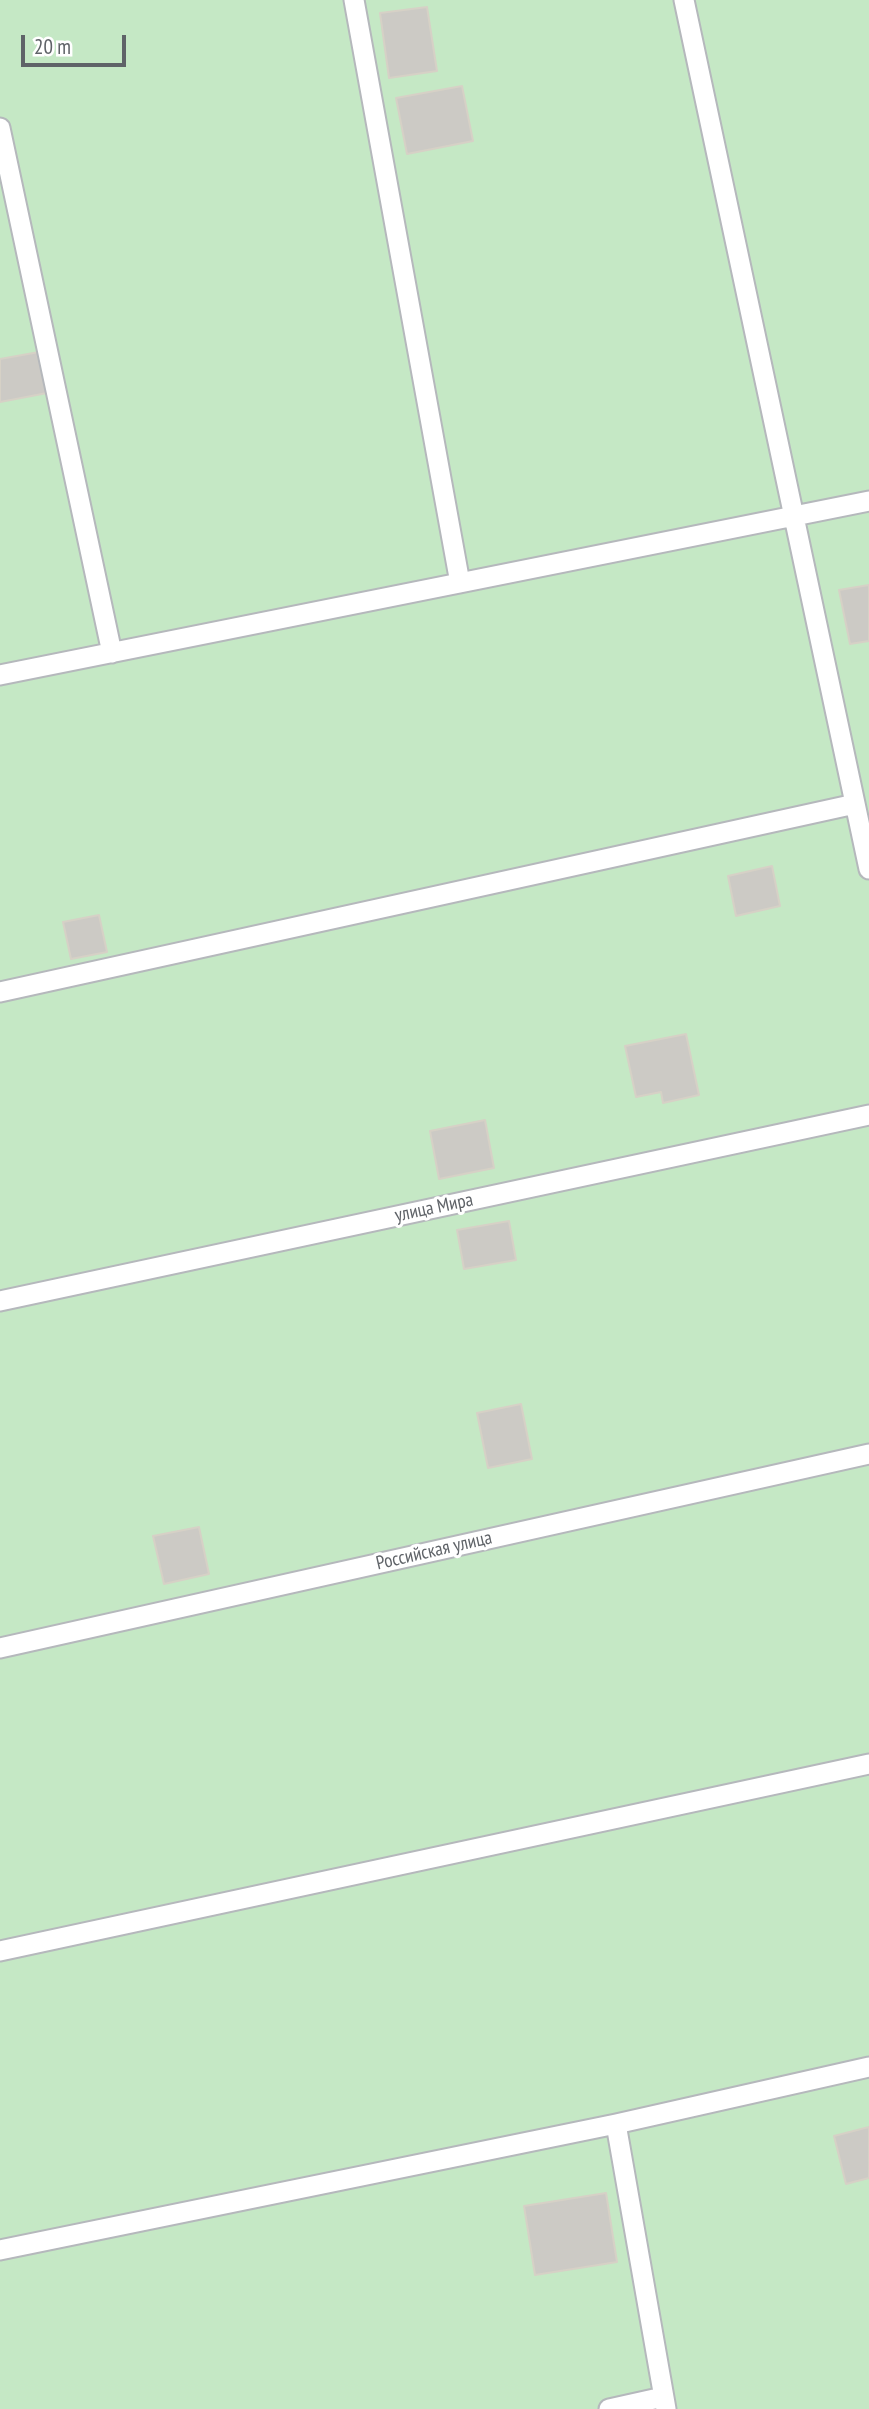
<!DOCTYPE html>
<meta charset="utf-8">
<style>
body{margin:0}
#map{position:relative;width:869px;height:2409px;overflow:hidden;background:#f1efe8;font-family:"PT Sans Narrow",sans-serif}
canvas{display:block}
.scale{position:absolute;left:21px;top:35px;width:105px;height:32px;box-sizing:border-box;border:4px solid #5f6368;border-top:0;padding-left:9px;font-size:21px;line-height:24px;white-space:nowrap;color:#5f6368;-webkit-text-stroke:5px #fff;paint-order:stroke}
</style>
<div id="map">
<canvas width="869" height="2409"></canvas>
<div class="scale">20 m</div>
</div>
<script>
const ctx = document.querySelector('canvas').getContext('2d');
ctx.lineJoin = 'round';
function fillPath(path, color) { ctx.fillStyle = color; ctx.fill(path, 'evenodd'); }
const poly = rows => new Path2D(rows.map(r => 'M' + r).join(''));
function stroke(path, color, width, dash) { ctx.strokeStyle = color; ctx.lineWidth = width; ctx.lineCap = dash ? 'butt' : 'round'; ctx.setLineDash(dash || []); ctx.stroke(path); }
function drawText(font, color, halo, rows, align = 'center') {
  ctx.font = font + ' "PT Sans Narrow",sans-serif'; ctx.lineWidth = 6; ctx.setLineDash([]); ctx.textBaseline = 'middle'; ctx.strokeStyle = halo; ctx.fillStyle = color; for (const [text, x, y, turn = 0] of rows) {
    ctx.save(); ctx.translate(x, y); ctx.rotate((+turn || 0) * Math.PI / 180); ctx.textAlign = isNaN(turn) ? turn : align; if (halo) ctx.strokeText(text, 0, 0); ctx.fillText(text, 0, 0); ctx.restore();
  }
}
const green = poly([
 [0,0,869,0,869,2409,0,2409]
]);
const building = poly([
 [427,7,437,71,389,78,380,13,427,7],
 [462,86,473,141,407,154,396,98,462,86],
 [39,352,47,393,0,402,0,359,39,352],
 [869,585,869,641,850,644,839,590,869,585],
 [772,866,780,906,736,916,728,876,772,866],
 [99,915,107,952,71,959,63,922,99,915],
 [686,1034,699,1095,663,1103,661,1092,636,1097,625,1046,686,1034],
 [485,1120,494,1168,439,1179,430,1131,485,1120],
 [509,1221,516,1260,464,1269,457,1230,509,1221],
 [521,1404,532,1459,488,1468,477,1413,521,1404],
 [199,1527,209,1574,164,1584,153,1536,199,1527],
 [869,2127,869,2178,846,2184,834,2136,869,2127],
 [606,2193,617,2262,535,2275,524,2206,606,2193]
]);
const lane = poly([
 [354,0,460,583],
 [684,0,869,869],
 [0,128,112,653],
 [0,675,869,501],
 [0,992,855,804],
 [0,1301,869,1115],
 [0,1648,869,1454],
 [0,1951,869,1764],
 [616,2124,666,2409],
 [0,2250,616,2124,869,2067],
 [609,2409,663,2397]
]);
const streetNames = [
 ["улица Мира",434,1208,-12],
 ["Российская улица",434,1551,-13]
];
fillPath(green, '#c5e8c5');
fillPath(building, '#cccac5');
stroke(building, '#d6d1c6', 2);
stroke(lane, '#b5b8bc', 23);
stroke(lane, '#fff', 19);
drawText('19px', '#5f6368', '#fff', streetNames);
</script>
